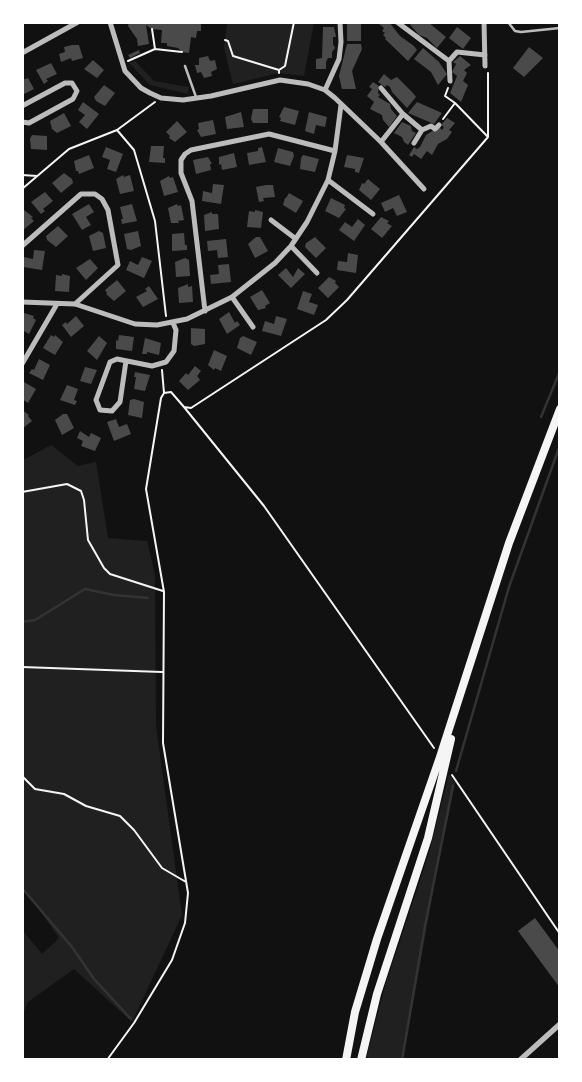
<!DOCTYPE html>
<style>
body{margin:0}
#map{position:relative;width:582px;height:1082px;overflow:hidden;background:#111;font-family:"Varela Round",sans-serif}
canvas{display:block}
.frame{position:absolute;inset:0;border:24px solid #fff;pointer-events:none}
</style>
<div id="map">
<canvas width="582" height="1082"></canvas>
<div class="frame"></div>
</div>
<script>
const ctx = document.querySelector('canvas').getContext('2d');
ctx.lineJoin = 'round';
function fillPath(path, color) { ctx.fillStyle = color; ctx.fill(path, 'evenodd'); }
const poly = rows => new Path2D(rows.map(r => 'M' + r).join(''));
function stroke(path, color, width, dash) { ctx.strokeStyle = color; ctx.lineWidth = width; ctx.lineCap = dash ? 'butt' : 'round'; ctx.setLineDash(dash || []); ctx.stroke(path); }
const green = poly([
 [227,23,314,23,304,76,279,73,233,84,224,48],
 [135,61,154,81,189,87,188,94,150,85,129,63],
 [51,445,78,466,96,462,108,538,147,541,155,575,156,726,182,915,132,1022,74,969,28,1002,23,1015,23,931,42,954,59,938,22,885,23,460],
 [449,774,455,783,435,882,403,1059,366,1059,385,986,429,853]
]);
const stream = poly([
 [541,417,560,371],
 [22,622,35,620,85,589,114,595,148,598],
 [456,771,509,587,560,445],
 [22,888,72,947,94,979,131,1019],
 [402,1060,425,926,453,786]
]);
const building = poly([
 [129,22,201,22,201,31,197,31,196,38,191,37,189,53,182,52,178,48,167,46,167,43,161,43,162,30,152,29,146,25,149,44,138,46,137,39,128,26],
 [361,22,361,41,347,41,347,23],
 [380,22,389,22,400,36,414,46,417,50,408,61,385,39,386,38,383,35,385,33,382,31,384,28,379,24],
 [408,22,428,22,446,37,437,48,427,38,419,35],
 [323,27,334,27,336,37,333,37,333,44,335,48,332,52,332,58,328,58,326,62,326,69,316,69,316,59,322,58],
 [457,27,471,38,463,49,449,38],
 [347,44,361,44,362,49,352,71,356,89,342,89,339,76],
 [72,45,79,45,83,58,72,61,71,58,61,62,59,54,65,52,64,47],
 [529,47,543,58,524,77,513,68],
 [423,48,439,62,447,74,438,85,431,72,414,59],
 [139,50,140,53,130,58,128,55],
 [208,56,210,61,215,60,217,69,211,72,212,76,204,78,201,72,197,73,195,65,199,65,199,58],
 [460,56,471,65,464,70,467,73,463,81,468,85,461,102,450,93,457,76,452,72,456,64,453,62],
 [93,60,104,70,97,78,84,69],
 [51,63,57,74,46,79,48,81,44,84,36,70],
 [384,74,391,80,397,77,413,93,416,97,407,108,392,92,390,87,387,85,385,87,378,82],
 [28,78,34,89,24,94,22,80],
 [373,82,379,86,378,93,380,95,378,97,390,104,391,109,397,116,389,127,383,120,382,115,370,109,374,102,367,96,372,89,369,87],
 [104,85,115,93,105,106,96,101,94,97],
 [83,102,99,114,87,129,79,122,85,115,78,110],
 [417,102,442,113,434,124,408,113],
 [284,107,299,111,295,125,280,121,281,118,279,117],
 [253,109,268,109,268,123,253,123,251,119],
 [241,112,244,127,227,129,225,117],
 [309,112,327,117,325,127,316,125,314,134,305,131],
 [64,113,71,126,57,133,52,129,50,121],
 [447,118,455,123,449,130,452,132,447,139,438,144,432,155,427,151,421,159,414,154,412,157,409,155,414,147,417,149,420,147,426,135,439,127,442,130,444,127,441,125],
 [213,120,216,134,201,137,197,130,199,129,198,123],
 [177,121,187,132,175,142,169,138,170,136,166,132],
 [402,122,411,126,412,131,416,133,408,145,404,142,402,137,394,133],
 [32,135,47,136,47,150,31,149,30,139],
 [151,146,164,146,163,158,165,158,165,163,149,162],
 [106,147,123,154,116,172,107,169,110,160,102,157],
 [262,147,266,162,249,165,247,153,258,151,258,148],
 [278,148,293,152,294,156,290,166,274,162],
 [234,153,237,167,222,170,221,164,219,165,219,157],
 [89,155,94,168,79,174,78,171,76,171,74,161],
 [303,155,319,159,315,172,300,169,301,158],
 [347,155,364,158,359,173,355,172,355,169,344,167],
 [208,157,212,164,210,164,211,170,196,174,193,160],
 [64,173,72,179,73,183,61,193,52,183],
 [123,175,124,177,130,175,134,191,120,194,116,179],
 [169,176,170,178,173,177,178,192,164,196,160,181],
 [368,179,380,189,371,200,359,190,362,183,364,184],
 [213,184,224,185,221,204,202,201,203,191,212,193],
 [266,185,273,185,275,197,263,198,264,201,259,202,256,187],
 [45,192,53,201,43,209,45,211,41,214,31,202],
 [289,193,303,201,296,213,283,205,285,198,286,198],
 [399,195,407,212,397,216,393,208,385,212,381,203],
 [331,198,345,205,344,208,346,209,339,218,325,211],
 [89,204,94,212,86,217,91,225,82,230,72,214],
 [132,204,137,221,122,224,121,219,123,219,120,207],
 [177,204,178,206,181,205,184,220,178,221,179,223,171,223,168,208],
 [24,210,33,217,31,218,34,221,22,231,22,212],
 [255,210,263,212,261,228,247,227,249,211,255,212],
 [212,212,212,214,218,214,219,229,205,231,204,215],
 [381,217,389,221,387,223,392,226,382,238,371,229],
 [358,219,365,225,354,241,339,230,345,222,352,227],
 [58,226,68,236,56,247,47,240,46,236],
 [99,231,103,233,106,248,93,251,89,236],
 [138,231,141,246,131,250,127,249,124,234],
 [184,233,185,245,187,245,187,250,172,251,172,234],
 [256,237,260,237,268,251,255,258,248,244],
 [315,237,326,248,316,258,305,247,306,243],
 [226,239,228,257,218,258,217,250,208,251,207,241],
 [34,250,45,251,42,270,23,267,24,257,33,259],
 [348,253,358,255,356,273,337,270,338,261,347,262],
 [142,257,152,261,144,278,126,270,130,261,138,265],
 [185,258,189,260,190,276,176,277,175,262],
 [90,259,98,268,86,280,76,268],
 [229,264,231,282,211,284,210,275,219,274,218,265],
 [286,268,293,277,298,268,305,274,291,288,278,275],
 [62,274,70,276,69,292,55,291,56,275,62,276],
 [329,277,336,281,335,283,339,287,328,298,318,288],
 [117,280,126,291,114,301,106,294,107,293,105,290],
 [188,284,188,287,192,286,193,302,179,303,178,288],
 [149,286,158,299,143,307,136,297,147,291,145,289],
 [262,290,270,303,265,306,266,308,258,310,250,297],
 [303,291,312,294,309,302,318,305,314,315,297,309],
 [229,312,235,323,237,321,240,325,227,334,219,319],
 [24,313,34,316,33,318,36,320,29,334,22,330],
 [76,316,84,326,71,337,62,325,66,322,67,324],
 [276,316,287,319,281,336,262,331,265,321,274,324],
 [191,328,205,329,205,344,194,346,191,344],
 [51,335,54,337,55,335,63,342,55,355,43,348],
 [119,335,134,337,132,351,116,349,116,340,118,341],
 [99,336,107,343,97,360,87,351],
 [243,336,257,342,251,355,237,348,240,338],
 [145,338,161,343,159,355,147,352,147,354,142,354],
 [214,350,227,356,221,371,215,368,214,370,208,365],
 [39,359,50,365,43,380,29,373,32,369,34,370],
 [195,366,201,371,197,376,200,380,188,390,179,381,186,373,188,375],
 [85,367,97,370,91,384,80,381],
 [135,372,150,375,145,391,134,389,136,377,134,377],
 [24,382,36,389,28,403,22,399],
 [67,385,78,389,74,400,77,401,75,405,60,400],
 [134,399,144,402,142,418,128,415,130,400],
 [22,410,29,415,28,416,32,421,22,429],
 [63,414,67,414,74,428,62,435,55,420],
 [116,419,119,427,127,424,131,434,114,441,107,422],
 [80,431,89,437,91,433,101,438,95,451,81,446,83,441,77,438],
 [535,918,560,952,560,988,518,931]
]);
const path = poly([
 [225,40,228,41,233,56,279,70,279,73],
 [155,49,182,52],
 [128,61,155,49,152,29],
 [279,70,285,66,294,22],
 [455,103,488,137],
 [443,119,455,103,445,96,448,88],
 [117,130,155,102],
 [22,175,37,176],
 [22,189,69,149,117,130,134,150,155,221,166,316],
 [164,393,171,392,184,407,191,408,326,320,347,300,488,137,488,73],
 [184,407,264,506,434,748],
 [22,492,67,484,81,491,84,500,88,540,104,568,110,574,163,591],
 [22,667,162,672],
 [452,775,560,934],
 [22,776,35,789,64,794,86,806,120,816,134,830,162,868,186,882],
 [107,1060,134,1023,172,960,185,923,188,893,163,743,164,592,146,489,161,398,164,393,162,370]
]);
const service = poly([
 [508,22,515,31,521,32,560,28],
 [185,66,196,97]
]);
const minor = poly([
 [110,22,125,71,141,88,150,93,161,98,183,100,211,96,280,80,308,84,325,90,335,98,381,142,424,189],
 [397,22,449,61,457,52,485,55],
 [484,22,485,66],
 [22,53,78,22],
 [449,61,450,81],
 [381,88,403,114,422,130,414,143],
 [325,90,339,59,341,42,340,22],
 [22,106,65,83,72,83,77,91,73,99,29,123,22,122],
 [422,130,431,126,435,129,439,125],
 [381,142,403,114],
 [328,180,373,214],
 [271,220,296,239],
 [22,246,81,194,95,194,102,199,108,210,118,265,75,304],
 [291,246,317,273],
 [232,297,253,327],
 [22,302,75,304,135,324,157,325,187,319,232,297,275,263,291,246,307,222,328,180,335,151,341,105],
 [205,311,192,201,181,173,181,160,185,154,191,150,269,134,335,151],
 [126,361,120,402,112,411,100,410,96,400,110,362,117,359,152,366,166,362,174,351,176,330,173,323],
 [22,364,57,304]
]);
const tertiary = poly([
 [520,1060,560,1024]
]);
const primary = poly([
 [346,1060,355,1012,377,939,440,757,509,543,560,409],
 [361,1060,377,994,428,838,451,739]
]);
fillPath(green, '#202020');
stroke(stream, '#333', 2.5);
fillPath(building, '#4a4a4a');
stroke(path, '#f5f5f5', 2);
stroke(service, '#bcbcbc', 2.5);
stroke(minor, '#bcbcbc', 5);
stroke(tertiary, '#bcbcbc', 5.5);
stroke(primary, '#f5f5f5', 8);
</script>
